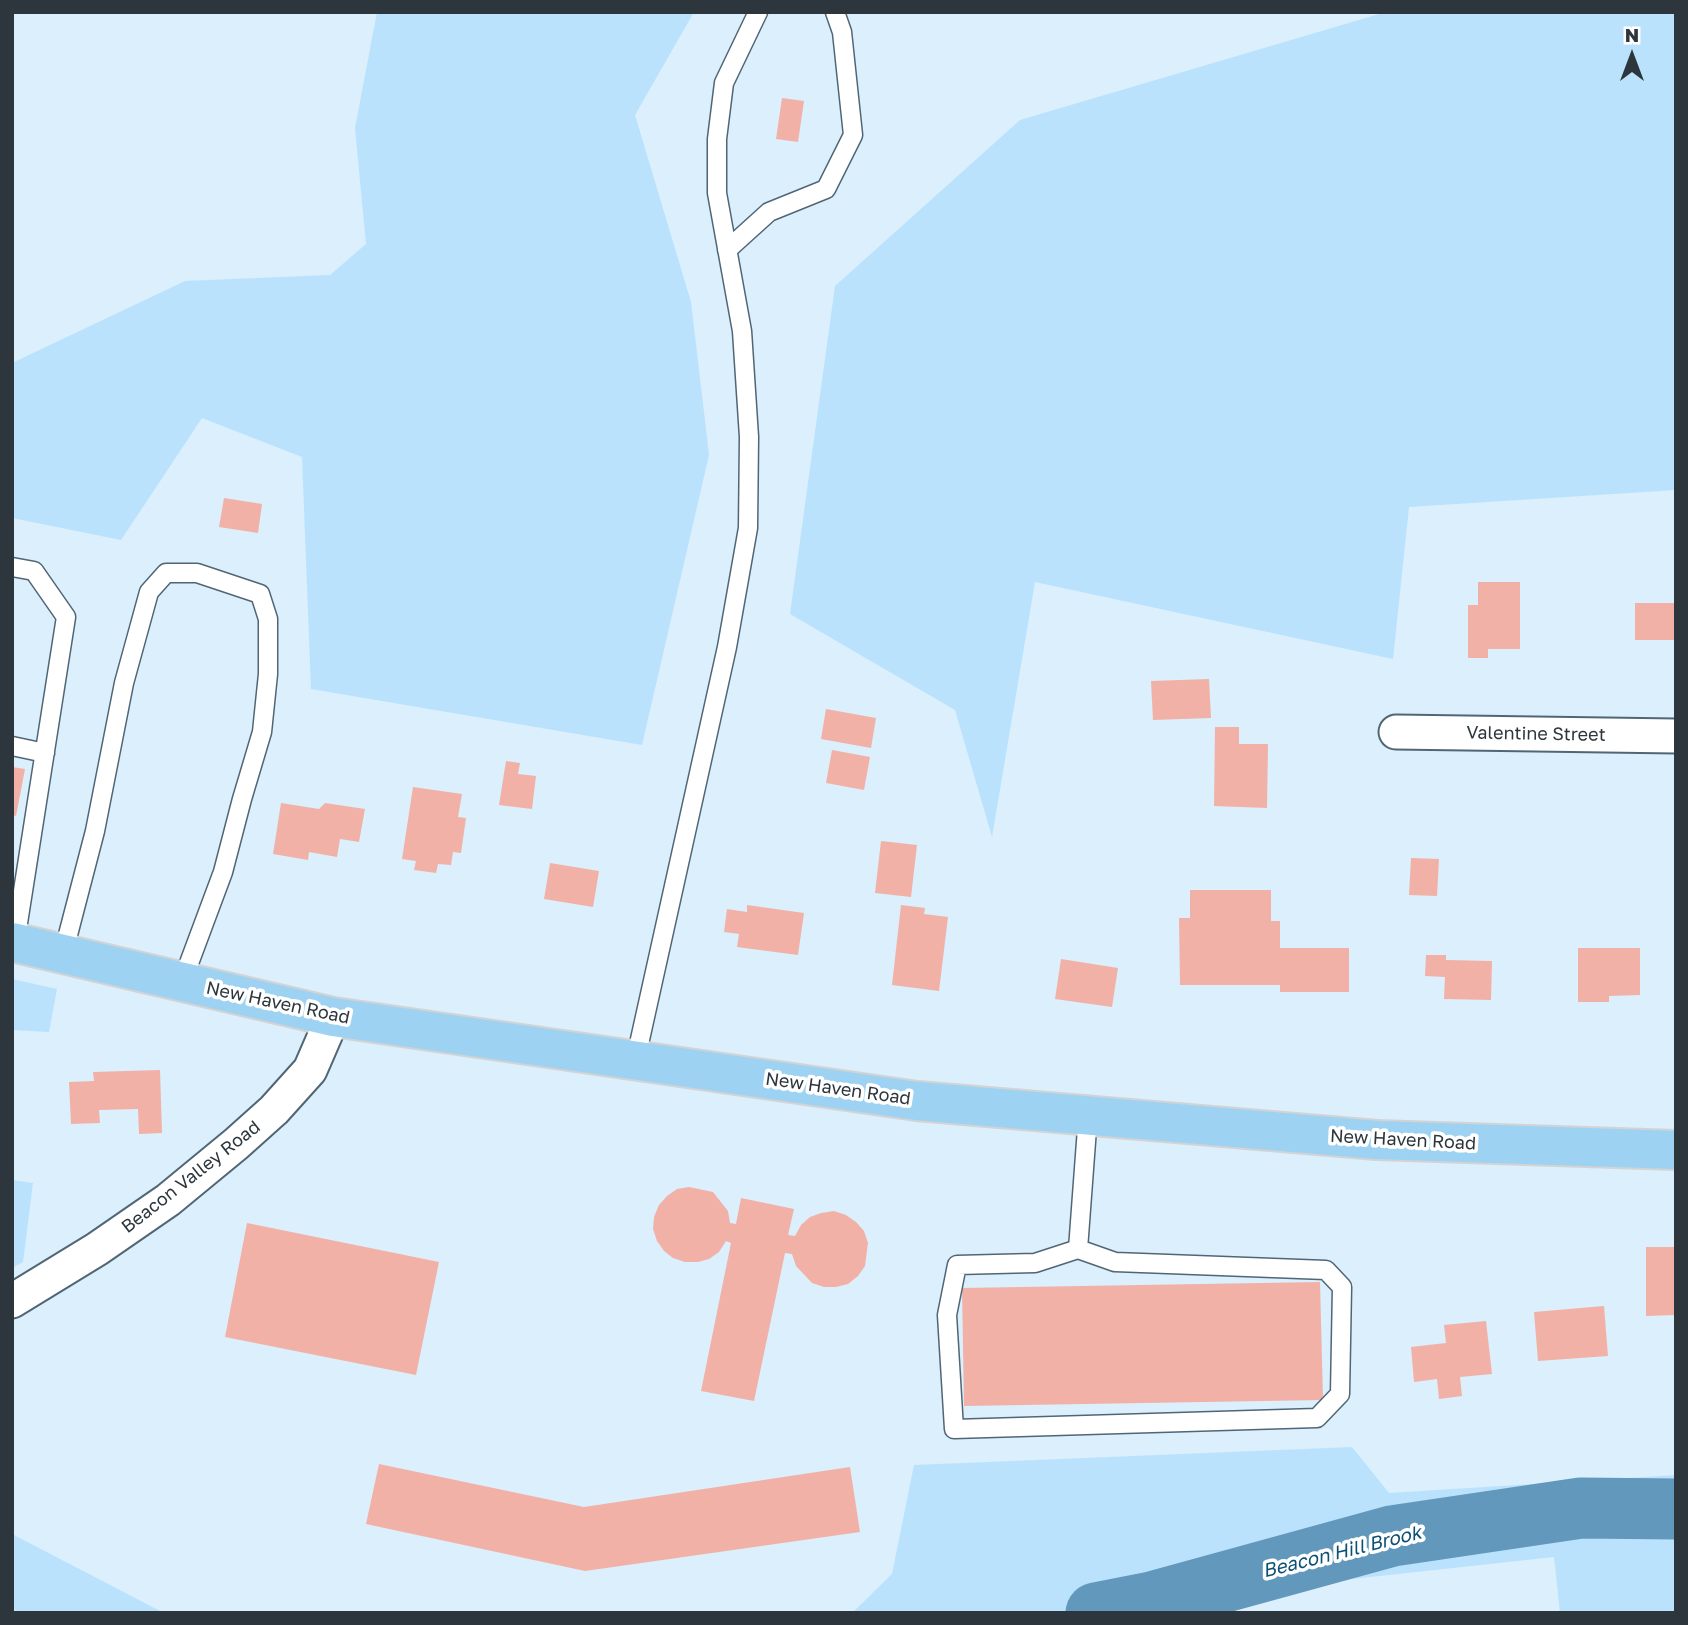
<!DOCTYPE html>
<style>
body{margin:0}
#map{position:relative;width:1688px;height:1625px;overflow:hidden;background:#dbeffd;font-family:"Golos Text",sans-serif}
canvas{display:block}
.frame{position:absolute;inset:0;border:14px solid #2c363c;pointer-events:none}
.north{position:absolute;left:1597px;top:21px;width:70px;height:70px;-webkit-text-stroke:5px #fff;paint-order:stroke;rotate:0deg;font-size:19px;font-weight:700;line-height:28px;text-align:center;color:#2c363c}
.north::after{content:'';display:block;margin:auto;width:24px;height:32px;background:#2c363c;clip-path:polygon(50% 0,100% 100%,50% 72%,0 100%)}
</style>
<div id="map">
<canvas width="1688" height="1625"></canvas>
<div class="frame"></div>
<div class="north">N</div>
</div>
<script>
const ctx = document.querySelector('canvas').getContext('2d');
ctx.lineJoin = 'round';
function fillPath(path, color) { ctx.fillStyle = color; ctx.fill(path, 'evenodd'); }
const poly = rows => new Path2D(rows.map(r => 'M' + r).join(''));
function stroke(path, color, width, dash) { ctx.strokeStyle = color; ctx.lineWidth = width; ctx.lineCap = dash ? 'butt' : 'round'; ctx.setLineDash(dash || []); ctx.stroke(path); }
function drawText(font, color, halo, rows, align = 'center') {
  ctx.font = font + ' "Golos Text",sans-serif'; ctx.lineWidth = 7; ctx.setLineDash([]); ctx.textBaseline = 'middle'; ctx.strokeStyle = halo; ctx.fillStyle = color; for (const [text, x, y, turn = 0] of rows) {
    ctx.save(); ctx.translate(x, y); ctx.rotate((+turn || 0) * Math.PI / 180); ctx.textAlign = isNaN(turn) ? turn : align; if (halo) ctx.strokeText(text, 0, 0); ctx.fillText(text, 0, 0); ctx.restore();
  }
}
const green = poly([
 [377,12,694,12,635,115,691,302,709,455,642,745,311,689,302,457,202,418,121,540,12,518,12,363,185,281,330,275,366,244,355,128],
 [1386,12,1676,12,1676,490,1409,507,1393,659,1035,582,992,837,955,710,790,614,835,286,1020,120],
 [12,979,57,989,49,1032,12,1030],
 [12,1180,33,1183,23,1262,12,1268],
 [1352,1447,1389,1493,1676,1475,1676,1613,1560,1613,1554,1557,1352,1579,1181,1613,852,1613,892,1574,914,1465],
 [12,1534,164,1613,15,1613,12,1593]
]);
const river = poly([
 [1096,1613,1152,1602,1392,1536,1581,1508,1676,1509]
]);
const building = poly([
 [782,98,804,101,798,142,776,139],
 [224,498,262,504,258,533,219,527],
 [1478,582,1520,582,1520,649,1488,649,1488,658,1468,658,1468,605,1478,605],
 [1635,603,1676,603,1676,640,1635,640],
 [1209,679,1211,718,1153,720,1151,681],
 [826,709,876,718,871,748,821,739],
 [1215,727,1239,727,1239,744,1268,744,1267,808,1214,806],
 [832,750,870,757,864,790,826,783],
 [506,761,520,763,518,774,536,776,532,809,499,805],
 [12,767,25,769,16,816,12,815],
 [413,787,462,794,458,817,466,818,461,853,453,852,451,865,438,864,436,873,414,870,416,861,402,859],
 [281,803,319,809,325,803,365,809,359,842,340,839,337,857,309,852,308,860,273,854],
 [881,841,917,845,911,897,875,893],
 [1411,858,1439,859,1437,896,1409,895],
 [550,863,599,871,593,907,544,899],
 [1190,890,1271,890,1271,921,1280,921,1280,948,1349,948,1349,992,1280,992,1280,985,1180,985,1179,918,1190,918],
 [747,905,804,913,798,955,737,947,739,934,724,932,727,909,747,912],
 [901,905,925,908,924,914,948,917,939,991,892,985],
 [1578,948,1640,948,1640,995,1609,996,1609,1002,1578,1002],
 [1426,955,1446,955,1446,960,1492,961,1491,1000,1444,999,1445,977,1425,976],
 [1061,959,1118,968,1112,1007,1055,999],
 [160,1070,162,1133,139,1134,138,1109,99,1110,100,1123,71,1124,69,1082,94,1081,93,1072],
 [689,1187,713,1192,728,1211,730,1223,736,1224,741,1198,794,1209,788,1235,795,1236,801,1225,810,1217,821,1213,834,1211,846,1215,856,1222,864,1231,868,1243,865,1266,858,1276,848,1284,836,1287,824,1287,812,1283,796,1266,792,1254,785,1253,754,1401,701,1391,731,1243,726,1241,719,1252,709,1259,698,1262,685,1262,673,1258,664,1251,657,1241,653,1229,654,1217,659,1205,667,1196,677,1189],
 [247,1223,439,1262,416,1375,225,1337],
 [1646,1247,1676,1247,1676,1315,1646,1316],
 [1320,1282,1323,1400,964,1406,962,1288],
 [1604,1306,1608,1356,1538,1361,1534,1312],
 [1486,1321,1492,1374,1460,1377,1462,1396,1439,1399,1437,1379,1414,1382,1411,1347,1446,1343,1444,1325],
 [379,1464,584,1507,850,1467,860,1532,585,1571,366,1524]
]);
const service = poly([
 [727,250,769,212,826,189,853,135,842,32,835,12],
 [12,567,34,571,66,617,15,942],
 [12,746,45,753],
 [63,954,95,831,124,683,149,592,166,573,197,573,260,594,268,619,268,674,262,732,242,799,223,872,182,982],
 [635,1062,727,647,748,528,749,437,742,331,717,193,717,139,724,83,758,12],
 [1078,1249,1115,1262,1326,1270,1342,1287,1340,1394,1317,1418,954,1429,947,1315,957,1265,1035,1263,1078,1249],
 [1078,1249,1088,1115]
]);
const minor = poly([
 [1396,732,1676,736],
 [12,1301,97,1249,168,1200,236,1144,274,1110,310,1070,333,1017]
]);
const primary = poly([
 [12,942,333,1017,917,1101,1377,1140,1676,1150]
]);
const streetNames = [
 ["Valentine Street",1536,734,1],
 ["New Haven Road",278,1003,12],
 ["New Haven Road",838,1089,8],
 ["New Haven Road",1403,1140,3],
 ["Beacon Valley Road",191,1177,-38]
];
const waterNames = [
 ["Beacon Hill Brook",1342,1552,-14]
];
fillPath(green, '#bae2fd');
stroke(river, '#6298bb', 61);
fillPath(building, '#f2b1a6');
stroke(service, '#516675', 21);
stroke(minor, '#516675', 37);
stroke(primary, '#d1d3d4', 42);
stroke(service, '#fff', 18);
stroke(minor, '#fff', 33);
stroke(primary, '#9dd2f2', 38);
drawText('18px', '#2c363c', '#fff', streetNames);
drawText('italic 19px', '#0b5073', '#fff', waterNames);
</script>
